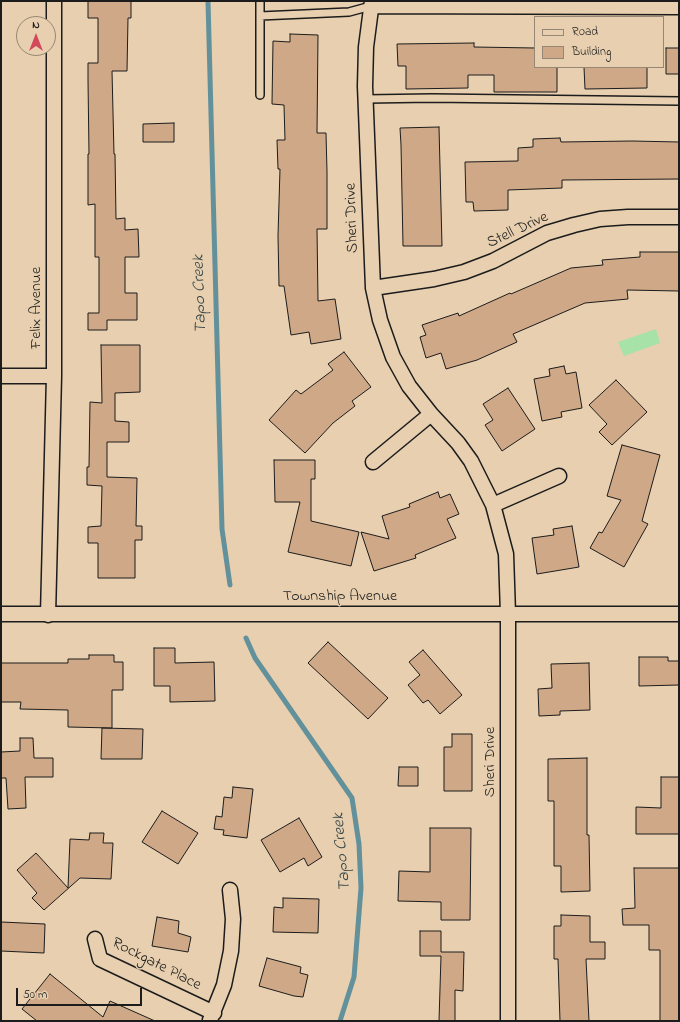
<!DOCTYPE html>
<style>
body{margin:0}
#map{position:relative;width:680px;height:1022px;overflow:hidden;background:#e7cfaf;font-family:"Indie Flower",sans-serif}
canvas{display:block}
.frame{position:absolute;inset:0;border:2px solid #1c1c1c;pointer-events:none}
.legend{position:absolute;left:534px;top:16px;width:130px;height:52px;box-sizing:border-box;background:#e7cfaf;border:1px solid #968774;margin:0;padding:5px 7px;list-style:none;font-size:12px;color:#1c1c1c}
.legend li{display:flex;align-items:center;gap:8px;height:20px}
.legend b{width:20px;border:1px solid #968774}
.north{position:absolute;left:16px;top:16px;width:40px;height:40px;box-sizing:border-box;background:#e7cfaf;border:1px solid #968774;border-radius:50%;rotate:0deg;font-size:11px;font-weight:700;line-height:16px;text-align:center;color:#1c1c1c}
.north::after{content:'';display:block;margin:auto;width:14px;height:18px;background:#d1495b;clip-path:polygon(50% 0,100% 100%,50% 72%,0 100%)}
.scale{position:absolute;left:16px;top:988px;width:126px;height:18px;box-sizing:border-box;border:2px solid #1c1c1c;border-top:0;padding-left:5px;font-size:12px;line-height:14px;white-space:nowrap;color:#1c1c1c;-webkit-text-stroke:3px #e7cfaf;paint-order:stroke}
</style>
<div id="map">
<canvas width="680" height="1022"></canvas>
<div class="frame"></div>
<ul class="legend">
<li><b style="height:5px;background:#e7cfaf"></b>Road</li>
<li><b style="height:11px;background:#cfa887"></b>Building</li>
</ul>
<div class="north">N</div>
<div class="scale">50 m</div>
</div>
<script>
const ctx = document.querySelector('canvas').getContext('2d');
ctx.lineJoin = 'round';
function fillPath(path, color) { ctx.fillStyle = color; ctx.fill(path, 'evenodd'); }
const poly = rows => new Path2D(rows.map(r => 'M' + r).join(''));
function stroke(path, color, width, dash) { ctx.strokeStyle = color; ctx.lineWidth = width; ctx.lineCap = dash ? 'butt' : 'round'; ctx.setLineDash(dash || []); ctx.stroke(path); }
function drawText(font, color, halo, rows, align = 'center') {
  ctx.font = font + ' "Indie Flower",sans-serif'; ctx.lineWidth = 3; ctx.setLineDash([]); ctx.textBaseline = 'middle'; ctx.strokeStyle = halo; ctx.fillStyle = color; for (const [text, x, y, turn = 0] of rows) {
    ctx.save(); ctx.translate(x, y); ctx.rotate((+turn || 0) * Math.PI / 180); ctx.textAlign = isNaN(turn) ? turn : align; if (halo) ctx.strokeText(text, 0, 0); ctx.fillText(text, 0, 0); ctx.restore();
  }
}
const green = poly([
 [656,329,660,343,624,356,618,342]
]);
const stream = poly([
 [208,1,222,529,230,585],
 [246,638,255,658,352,798,359,844,361,888,354,977,340,1021]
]);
const building = poly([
 [88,1,131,1,131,18,128,18,127,71,112,71,114,154,115,154,116,219,125,218,125,230,138,229,139,257,125,257,125,293,137,293,137,320,107,320,107,330,88,330,88,313,99,313,99,257,95,257,95,204,88,205,88,154,89,154,88,80,88,63,98,63,98,18,88,18,88,1],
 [290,34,318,35,317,133,326,133,327,172,327,229,317,229,318,301,335,299,341,339,311,344,309,332,291,335,284,286,279,286,278,236,280,169,278,169,277,140,285,140,284,105,272,104,273,41,290,42,290,34],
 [474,43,474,47,535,48,535,67,557,67,557,92,494,92,494,75,468,75,468,88,406,89,406,66,398,66,397,44,474,43],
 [666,48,679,48,679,74,666,74,666,48],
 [584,67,647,67,647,88,585,89,584,67],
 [174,123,174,142,143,142,143,124,174,123],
 [439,127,442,246,403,246,401,145,400,128,439,127],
 [560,138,561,142,632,141,679,142,679,179,562,180,562,188,508,190,508,210,474,211,473,202,466,202,465,162,518,161,518,148,533,147,533,139,560,138],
 [640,252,679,252,679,291,627,290,628,299,585,303,513,334,517,342,477,360,446,369,441,353,426,358,420,337,426,335,422,325,458,313,459,316,510,293,511,294,571,268,603,265,602,260,640,257,640,252],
 [101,345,140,345,140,392,115,393,115,421,129,422,129,442,107,442,107,477,137,478,136,526,142,526,142,540,135,540,135,578,98,578,98,543,88,543,88,527,101,526,102,486,87,485,87,467,89,467,90,402,102,403,101,345],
 [344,352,371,387,352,401,355,406,333,423,305,453,269,420,296,390,301,394,333,370,328,364,344,352],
 [564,366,566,374,576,372,582,408,561,412,562,417,542,421,534,379,550,376,549,369,564,366],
 [616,380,647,412,612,445,599,432,607,424,589,405,616,380],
 [508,388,535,429,502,451,485,425,493,420,483,404,508,388],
 [622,445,660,455,642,521,648,524,624,567,590,548,599,532,602,533,621,500,607,496,622,445],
 [274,460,315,460,315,479,311,479,311,521,359,532,351,566,288,552,300,502,275,502,274,460],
 [438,492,440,498,450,494,459,514,447,519,456,538,415,555,416,558,374,571,361,532,389,539,382,516,410,507,409,504,438,492],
 [572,526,579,567,537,574,532,538,554,535,553,529,572,526],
 [328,642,388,698,368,719,308,663,328,642],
 [154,648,175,648,175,663,214,662,215,701,170,702,170,686,154,686,154,648],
 [423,650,462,695,440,714,428,700,423,703,408,685,420,675,409,662,423,650],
 [89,655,114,655,114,662,123,662,123,690,112,690,112,728,68,727,68,710,20,709,21,702,1,702,1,663,68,663,68,659,89,659,89,655],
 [639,657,668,657,668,661,679,661,679,685,639,686,639,657],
 [589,663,590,710,560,711,560,715,539,716,538,689,552,688,551,664,589,663],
 [102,728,143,729,142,759,101,759,102,728],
 [452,734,472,734,472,791,444,791,444,747,452,747,452,734],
 [20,738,33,738,34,758,53,758,53,777,25,777,26,808,8,809,6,778,1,778,1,752,20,751,20,738],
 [587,758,587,835,589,835,590,891,561,892,561,866,554,866,554,801,548,801,548,759,587,758],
 [399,767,418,767,418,786,398,786,399,767],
 [661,777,679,777,679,834,636,834,636,807,661,808,661,777],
 [233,787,253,789,247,838,223,835,224,830,214,829,216,816,222,817,224,797,232,798,233,787],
 [162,811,198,833,178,864,142,842,162,811],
 [299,818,322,857,308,866,304,858,280,872,261,840,299,818],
 [430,828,471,828,470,920,441,920,441,902,398,901,399,871,430,872,430,828],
 [90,833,104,833,103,843,113,843,111,879,80,878,44,910,32,898,37,893,17,870,36,853,68,888,70,839,89,840,90,833],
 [634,868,679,868,679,1021,660,1021,660,950,649,950,649,925,623,925,622,909,635,908,634,868],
 [283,898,319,899,318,933,273,932,274,907,283,908,283,898],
 [561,915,590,916,590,942,605,942,605,959,586,959,589,1021,560,1021,558,959,554,959,554,926,561,926,561,915],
 [157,917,179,921,178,933,191,937,188,952,152,946,157,917],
 [1,922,45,924,44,953,1,951,1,922],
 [420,931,441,931,441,952,464,952,463,991,455,990,455,1021,439,1021,441,956,420,956,420,931],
 [267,958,301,967,300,973,308,975,303,997,294,996,259,986,267,958],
 [50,974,103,1017,110,1001,155,1021,37,1021,22,1009,50,974]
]);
const service = poly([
 [260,1,260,16,349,12,371,6],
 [260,16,260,95],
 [366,99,432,98,679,101]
]);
const minor = poly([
 [372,1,366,47,365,86,373,288,380,320,393,357,409,386,431,414,458,443,471,461,493,505,506,554,508,614,508,1021],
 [371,6,679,7],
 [373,288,434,279,464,272,493,261,547,233,574,225,600,219,628,217,679,217],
 [1,376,54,376],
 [373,462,431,414],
 [493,505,559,476],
 [1,614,679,614],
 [48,615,54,376,54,1],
 [95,939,100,959,214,1013],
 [210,1020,224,985,231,951,233,919,230,890]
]);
const streetNames = [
 ["Sheri Drive",353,218,-92],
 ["Stell Drive",518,231,-25],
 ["Felix Avenue",37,308,-90],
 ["Township Avenue",340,597],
 ["Sheri Drive",491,762,-90],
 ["Rockgate Place",156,965,27]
];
const waterNames = [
 ["Tapo Creek",201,294,-92],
 ["Tapo Creek",343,852,-95]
];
fillPath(green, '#a7e2a8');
stroke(stream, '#62919b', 5);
fillPath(building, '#cfa887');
stroke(building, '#1c1c1c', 1);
stroke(service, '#1c1c1c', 10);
stroke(minor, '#1c1c1c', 17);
stroke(service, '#e7cfaf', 7);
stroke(minor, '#e7cfaf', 14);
drawText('16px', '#1c1c1c', '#e7cfaf', streetNames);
drawText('italic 17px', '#334346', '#e7cfaf', waterNames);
</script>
